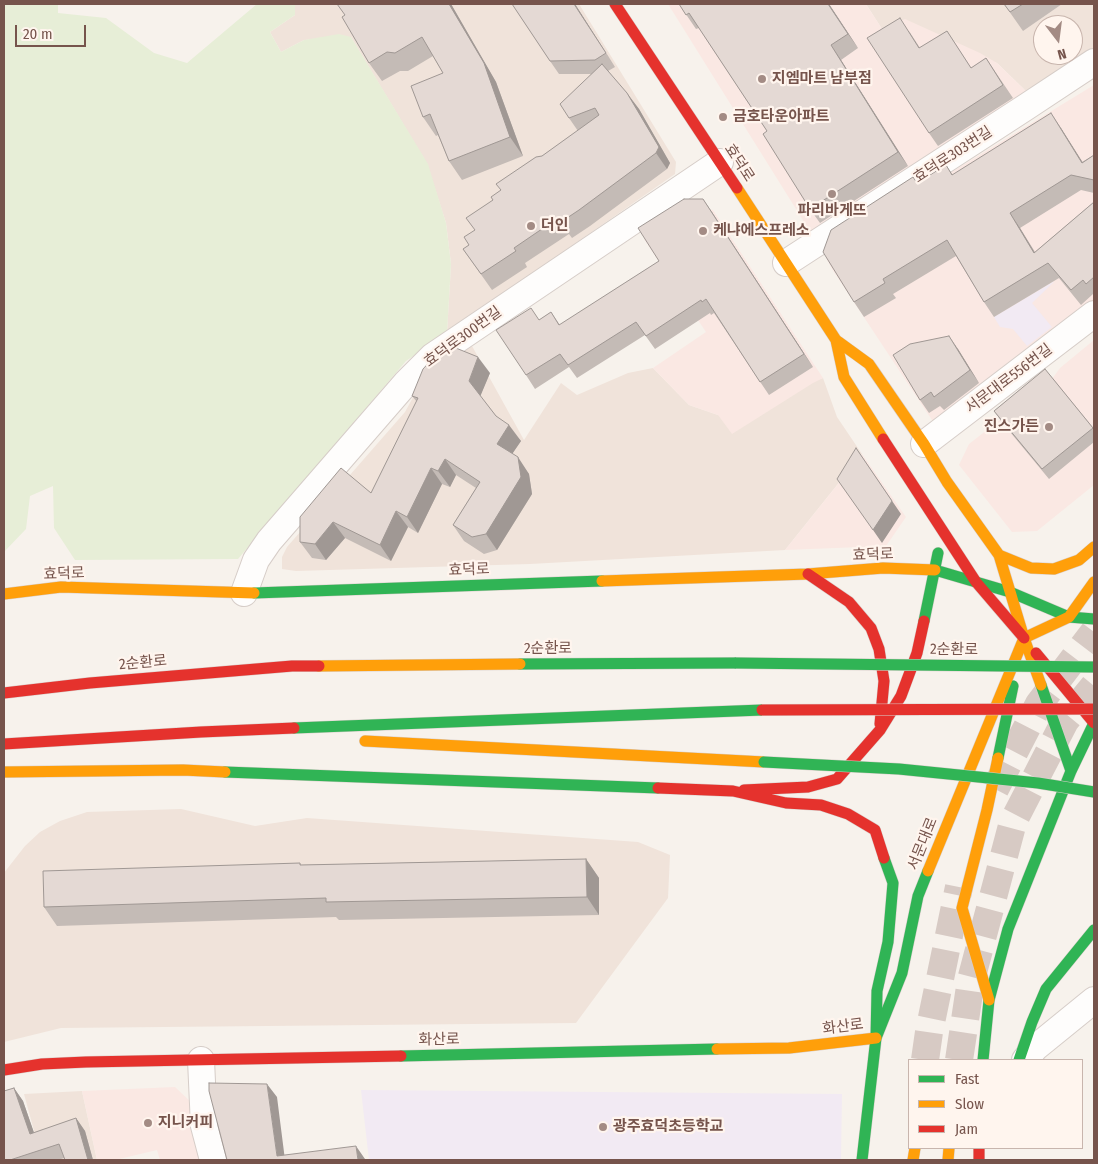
<!DOCTYPE html>
<meta charset="utf-8">
<style>
body{margin:0}
#map{position:relative;width:1098px;height:1164px;overflow:hidden;background:#f7f2ec;font-family:"Fira Sans Condensed",sans-serif}
canvas{display:block}
.frame{position:absolute;inset:0;border:5px solid #76544c;pointer-events:none}
.legend{position:absolute;left:908px;top:1059px;width:175px;height:90px;box-sizing:border-box;background:#fff5ee;border:1px solid #c8b5ad;margin:0;padding:6px 9px;list-style:none;font-size:15px;color:#76544c}
.legend li{display:flex;align-items:center;gap:10px;height:25px}
.legend b{width:25px;border:1px solid #c8b5ad}
.north{position:absolute;left:1033px;top:15px;width:50px;height:50px;box-sizing:border-box;background:#fff5ee;border:1px solid #c8b5ad;border-radius:50%;rotate:165deg;font-size:14px;font-weight:700;line-height:20px;text-align:center;color:#76544c}
.north::after{content:'';display:block;margin:auto;width:18px;height:22px;background:#a38b84;clip-path:polygon(50% 0,100% 100%,50% 72%,0 100%)}
.scale{position:absolute;left:15px;top:25px;width:71px;height:22px;box-sizing:border-box;border:2px solid #76544c;border-top:0;padding-left:6px;font-size:15px;line-height:18px;white-space:nowrap;color:#76544c;-webkit-text-stroke:4px #fff5ee;paint-order:stroke}
</style>
<div id="map">
<canvas width="1098" height="1164"></canvas>
<div class="frame"></div>
<ul class="legend">
<li><b style="height:6px;background:#30b455"></b>Fast</li>
<li><b style="height:6px;background:#ff9f0a"></b>Slow</li>
<li><b style="height:6px;background:#e5322d"></b>Jam</li>
</ul>
<div class="north">N</div>
<div class="scale">20 m</div>
</div>
<script>
const ctx = document.querySelector('canvas').getContext('2d');
ctx.lineJoin = 'round';
function fillPath(path, color) { ctx.fillStyle = color; ctx.fill(path, 'evenodd'); }
const poly = rows => new Path2D(rows.map(r => 'M' + r).join(''));
function stroke(path, color, width, dash) { ctx.strokeStyle = color; ctx.lineWidth = width; ctx.lineCap = dash ? 'butt' : 'round'; ctx.setLineDash(dash || []); ctx.stroke(path); }
function drawText(font, color, halo, rows, align = 'center') {
  ctx.font = font + ' "Fira Sans Condensed","Noto Sans KR",sans-serif'; ctx.lineWidth = 4.5; ctx.setLineDash([]); ctx.textBaseline = 'middle'; ctx.strokeStyle = halo; ctx.fillStyle = color; for (const [text, x, y, turn = 0] of rows) {
    ctx.save(); ctx.translate(x, y); ctx.rotate((+turn || 0) * Math.PI / 180); ctx.textAlign = isNaN(turn) ? turn : align; if (halo) ctx.strokeText(text, 0, 0); ctx.fillText(text, 0, 0); ctx.restore();
  }
}
const residential = poly([
 [295,4,579,4,676,162,675,174,447,333,451,264,446,223,427,164,351,37,304,40,281,52,270,32,295,15],
 [866,4,1094,4,1094,47,1029,94,997,63,882,29],
 [1043,25,1073,25,1073,55,1043,55],
 [472,346,524,440,561,383,577,395,628,373,653,368,689,405,718,415,823,378,837,417,862,454,785,550,530,564,296,571,282,569,282,557,287,547,405,412,417,390,453,358],
 [181,809,255,826,307,818,638,842,670,855,668,898,576,1023,61,1028,4,1042,4,873,7,869,25,846,40,832,60,821,87,812],
 [82,1091,97,1160,42,1160,24,1094]
]);
const commercial = poly([
 [668,4,866,4,882,29,905,19,980,53,997,63,1029,94,811,233],
 [1094,85,1094,304,940,423,932,420,832,269,826,258,832,245],
 [694,208,713,210,823,378,813,383,732,434,718,415,689,405,653,368,706,332,644,239],
 [1094,340,1094,485,1037,531,1012,532,959,465,969,444,1052,379,1060,368],
 [862,454,906,517,886,546,785,550],
 [175,1087,193,1104,205,1160,160,1160,157,1150,115,1160,97,1160,82,1091]
]);
const education = poly([
 [1053,282,1054,282,1032,303,1052,327,1027,346,1013,329,1000,327,994,317],
 [361,1090,842,1094,841,1160,369,1160]
]);
const green = poly([
 [4,4,58,4,58,13,106,18,154,53,187,63,257,4,295,4,295,15,270,32,281,52,304,40,339,34,351,37,428,164,446,223,451,264,447,333,406,361,238,559,75,560,54,528,53,486,30,496,26,529,4,552]
]);
const primaryTunnel = poly([
 [995,789,1039,704,1094,632],
 [925,1060,929,1032,959,887],
 [959,1060,971,980,1013,822,1065,721,1094,686]
]);
const street = poly([
 [786,263,1026,107,1094,62],
 [924,444,1094,314],
 [244,593,256,560,269,541,406,383,433,356,720,162],
 [201,1060,204,1126,213,1160],
 [1025,1060,1035,1048,1094,1000]
]);
const fast = poly([
 [935,570,1010,592,1069,617,1094,619],
 [254,593,602,581],
 [924,621,938,553],
 [520,664,736,663],
 [1041,685,1071,771],
 [294,728,762,710],
 [998,758,1013,686],
 [225,772,658,788],
 [876,1038,877,991,888,942,893,883,884,858],
 [401,1056,717,1049],
 [983,1060,989,1000,1008,929,1071,771,1094,723],
 [1019,1060,1032,1022,1046,989,1094,930],
 [862,1160,876,1038,902,973,918,896,928,871]
]);
const slow = poly([
 [737,188,836,340,844,377,883,439],
 [836,340,869,364,924,444,947,482,999,555,1024,638,1041,685],
 [999,555,1031,568,1054,569,1079,560,1094,547],
 [602,581,808,574,883,568,935,570],
 [4,594,61,587,254,593],
 [319,666,520,664],
 [365,741,764,762],
 [4,772,183,770,225,772],
 [928,871,1024,638,1069,617,1094,582],
 [989,1000,962,908,987,810,998,758],
 [717,1049,789,1048,876,1038],
 [913,1160,915,1148],
 [948,1160,949,1148]
]);
const jam = poly([
 [615,4,737,188],
 [883,439,976,582,1024,638],
 [808,574,849,602,871,628,879,649,884,681,880,724],
 [1036,653,1094,723],
 [4,693,90,683,292,666,319,666],
 [4,744,201,732,294,728],
 [658,788,733,791,786,803,821,805,848,814,875,830,884,858],
 [744,790,808,787,837,779,880,730,901,696,917,653,924,621],
 [4,1070,42,1064,86,1062,401,1056],
 [979,1148,979,1160]
]);
const fastBridge = poly([
 [736,663,1094,667],
 [764,762,899,769,1038,783,1094,792]
]);
const jamBridge = poly([
 [762,710,1094,709]
]);
const wall = poly([
 [451,4,496,82,523,156,462,180,449,161,438,135,436,136,423,117,443,73,433,56,408,71,400,71,382,81,369,63],
 [575,4,615,67,608,71,639,109,670,163,667,169,590,226,572,238,569,234,525,263,527,267,492,290,463,249,469,245,475,230,493,200,501,190,542,156,578,131,569,118,591,74,559,74,550,61],
 [679,4,829,4,858,48,841,60,908,166,820,223,810,209,767,131,699,28,696,29],
 [1004,4,1062,4,1023,31],
 [909,31,920,48,947,31,971,68,986,58,1013,98,938,146,929,133],
 [1061,128,1082,162,1094,155,1094,193,1081,190,1020,228,1035,252,1094,202,1094,295,1093,294,1081,305,1059,278,994,317,984,302,956,256,893,294,896,298,864,317,854,302,918,183,946,165,953,175],
 [703,199,813,367,769,395,714,313,711,315,710,313,655,349,645,335,577,378,569,367,535,389,526,375,539,320,551,312,560,325,659,261],
 [958,349,979,383,944,410,940,406,929,413,920,400],
 [1045,369,1094,429,1094,442,1049,479,1001,421,994,411],
 [490,373,480,396,496,416,521,441,512,454,529,474,532,494,497,550,484,554,464,541,453,525,476,488,456,475,450,487,442,484,418,533,408,527,391,561,345,538,326,560,312,558,300,542,371,493,417,402,412,396],
 [586,859,599,878,599,915,339,920,336,917,57,926,44,907,300,863,301,865],
 [14,1088,23,1101,34,1133,76,1118,85,1131,93,1160,65,1160,64,1158,58,1160,4,1160]
]);
const shadedWall = poly([
 [449,4,451,4,496,82,523,156,510,137],
 [574,4,575,4,615,67,606,53],
 [828,4,829,4,858,48,848,34],
 [831,45,841,60,908,166,898,152],
 [627,93,639,109,670,163,667,169,656,153],
 [1051,113,1061,128,1092,177,1082,163],
 [703,199,712,212,813,367,804,354],
 [1010,213,1020,228,1044,268,1034,253],
 [949,336,958,349,979,383,970,370],
 [478,357,490,373,480,397,469,381],
 [509,425,521,441,508,460,497,444],
 [856,448,901,514,882,543,873,530],
 [518,457,529,474,532,494,497,550,486,534],
 [445,459,456,475,450,487,438,471],
 [431,468,442,484,418,533,407,517],
 [396,511,408,527,391,561,380,545],
 [333,522,345,538,326,560,315,544],
 [586,859,599,878,599,915,587,897],
 [267,1084,277,1097,285,1160,277,1156],
 [14,1088,23,1101,39,1147,30,1134],
 [76,1118,85,1131,93,1160,88,1160],
 [356,1146,365,1159,365,1160,358,1160]
]);
const building = poly([
 [337,4,449,4,484,63,510,137,449,161,430,114,423,117,411,86,443,73,422,37,395,53,387,52,369,63,342,17,345,15,337,4],
 [512,4,574,4,606,53,595,60,550,61,512,4],
 [679,4,828,4,848,34,831,45,898,152,810,209,763,134,767,131,689,13,686,15,679,4],
 [1004,4,1023,4,1010,12,1004,4],
 [900,18,919,48,947,31,971,68,986,58,1003,85,929,133,867,38,900,18],
 [602,64,627,93,659,147,656,153,579,210,561,222,558,218,514,248,516,251,481,274,463,249,469,245,464,237,475,230,466,218,493,200,491,197,501,190,496,184,536,157,542,156,599,115,595,108,569,118,560,104,602,64],
 [1051,113,1082,163,1094,155,1094,180,1071,175,1010,213,1034,253,1094,202,1094,277,1086,284,1083,280,1071,290,1048,263,984,302,947,240,883,279,885,283,854,302,823,252,831,230,913,177,917,183,946,165,952,175,1051,113],
 [684,199,703,199,804,354,760,382,706,299,702,302,701,300,646,336,636,322,568,365,560,354,526,375,496,330,531,308,539,320,551,312,559,325,659,261,638,228,684,199],
 [949,336,970,370,934,397,931,392,920,400,893,355,910,344,949,336],
 [446,344,478,357,469,381,496,416,509,425,497,444,518,457,521,477,486,534,472,537,453,525,480,482,445,459,438,471,431,468,407,517,396,511,380,545,333,522,315,544,300,542,300,517,341,468,371,493,418,398,412,396,423,369,446,344],
 [1045,369,1093,428,1042,469,994,411,1045,369],
 [856,448,892,501,873,530,837,479,856,448],
 [586,859,587,897,326,902,326,898,44,907,43,871,300,863,300,865,586,859],
 [209,1083,267,1084,277,1156,356,1146,358,1160,227,1160,209,1091,209,1083],
 [14,1088,30,1134,76,1118,88,1160,65,1160,59,1144,10,1160,4,1160,4,1091,14,1088]
]);
const markers = [
 [762,79,5,"#a38b84"],
 [723,117,5,"#a38b84"],
 [832,194,5,"#a38b84"],
 [531,226,5,"#a38b84"],
 [703,231,5,"#a38b84"],
 [1049,427,5,"#a38b84"],
 [148,1123,5,"#a38b84"],
 [603,1127,5,"#a38b84"]
];
const poiNames = [
 ["지엠마트 남부점",772,79],
 ["금호타운아파트",733,117],
 ["파리바게뜨",832,211,"center"],
 ["더인",541,226],
 ["케냐에스프레소",713,231],
 ["진스가든",1039,427,"right"],
 ["지니커피",158,1123],
 ["광주효덕초등학교",613,1127]
];
const streetNames = [
 ["효덕로303번길",953,155,-33],
 ["효덕로",739,163,57],
 ["효덕로300번길",463,337,-36],
 ["서문대로556번길",1009,379,-37],
 ["효덕로",873,555,-2],
 ["효덕로",469,570,-2],
 ["효덕로",64,574,-2],
 ["2순환로",548,649],
 ["2순환로",954,650,1],
 ["2순환로",143,663,-5],
 ["서문대로",923,844,-68],
 ["화산로",843,1027,-7],
 ["화산로",439,1040,-1]
];
fillPath(residential, '#f0e3da');
fillPath(commercial, '#fae8e3');
fillPath(education, '#f2eaf3');
fillPath(green, '#e7eed7');
stroke(primaryTunnel, '#d7cac4', 28, [28, 14]);
stroke(street, '#d6cdc8', 28);
stroke(fast, '#d8ceca', 12);
stroke(slow, '#d8ceca', 12);
stroke(jam, '#d8ceca', 12);
stroke(street, '#fefdfc', 26);
stroke(fast, '#30b455', 11);
stroke(slow, '#ff9f0a', 11);
stroke(jam, '#e5322d', 11);
stroke(fastBridge, '#d8ceca', 12, []);
stroke(jamBridge, '#d8ceca', 12, []);
stroke(fastBridge, '#30b455', 11);
stroke(jamBridge, '#e5322d', 11);
fillPath(wall, '#c4bbb6');
fillPath(shadedWall, '#a09894');
fillPath(building, '#e4d9d4');
stroke(building, '#a09894', 1);
for (const [x, y, r, color] of markers) { const dot = new Path2D(); dot.arc(x, y, r, 0, 2 * Math.PI); ctx.fillStyle = color; ctx.fill(dot); stroke(dot, '#fff5ee', 2); }
drawText('bold 15px', '#76544c', '#fff5ee', poiNames, 'left');
drawText('15px', '#76544c', '#fff5ee', streetNames);
</script>
